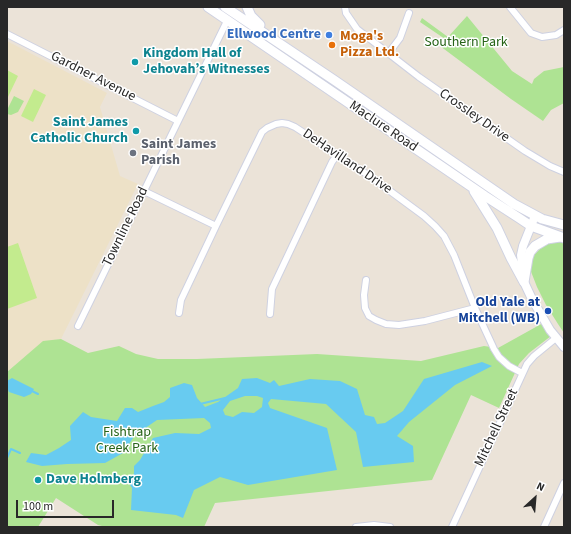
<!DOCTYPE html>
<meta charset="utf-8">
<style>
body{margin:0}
#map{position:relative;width:571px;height:534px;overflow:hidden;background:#ebe3d8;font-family:"Source Sans 3",sans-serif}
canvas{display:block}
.frame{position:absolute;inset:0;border:8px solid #282828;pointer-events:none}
.north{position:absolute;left:515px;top:478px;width:40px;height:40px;-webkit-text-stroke:3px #fff;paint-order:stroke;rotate:26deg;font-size:11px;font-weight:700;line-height:16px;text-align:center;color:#282828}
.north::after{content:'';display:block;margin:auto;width:14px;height:18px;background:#282828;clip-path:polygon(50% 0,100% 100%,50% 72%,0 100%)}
.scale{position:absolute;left:16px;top:500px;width:98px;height:18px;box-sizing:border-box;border:2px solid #282828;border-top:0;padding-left:5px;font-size:12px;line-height:14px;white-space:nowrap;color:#282828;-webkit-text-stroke:3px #fff;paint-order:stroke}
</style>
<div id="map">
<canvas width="571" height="534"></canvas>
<div class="frame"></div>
<div class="north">N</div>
<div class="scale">100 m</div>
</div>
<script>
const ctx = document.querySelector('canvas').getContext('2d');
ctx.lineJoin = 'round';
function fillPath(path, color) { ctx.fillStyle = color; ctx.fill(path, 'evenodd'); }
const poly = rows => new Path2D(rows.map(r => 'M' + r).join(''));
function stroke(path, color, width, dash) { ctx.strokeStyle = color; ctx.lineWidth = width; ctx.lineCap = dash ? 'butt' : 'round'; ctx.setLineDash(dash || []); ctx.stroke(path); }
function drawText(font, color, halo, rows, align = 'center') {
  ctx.font = font + ' "Source Sans 3",sans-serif'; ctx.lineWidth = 3; ctx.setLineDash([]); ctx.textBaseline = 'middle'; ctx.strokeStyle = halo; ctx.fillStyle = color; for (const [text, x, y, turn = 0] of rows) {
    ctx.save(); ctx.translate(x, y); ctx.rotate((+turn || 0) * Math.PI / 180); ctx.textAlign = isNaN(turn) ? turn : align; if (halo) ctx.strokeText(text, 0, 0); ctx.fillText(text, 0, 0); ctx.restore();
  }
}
const education = poly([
 [7,41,107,93,100,107,120,176,138,184,61,339,43,342,7,372]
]);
const green = poly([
 [467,16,512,71,532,84,534,79,544,71,564,67,564,103,551,110,543,121,511,99,440,46,445,39,420,22,422,18,448,37],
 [14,96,24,101,18,112,11,115,7,114,7,110],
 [560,242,564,243,564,333,558,324,546,305,537,287,530,269,532,257,540,249,547,244],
 [543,323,551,336,529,353,519,364,499,408,471,395,432,480,215,503,204,527,106,527,98,525,56,498,38,527,7,527,7,372,43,341,61,339,88,353,119,346,136,354,158,359,197,359,317,354,421,361,484,346,498,348]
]);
const pitch = poly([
 [7,70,18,76,7,99],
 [34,89,46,95,33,122,21,116],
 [18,243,37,298,7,309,7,247]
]);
const water = poly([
 [482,362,492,366,455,385,409,422,397,436,413,446,414,462,363,467,356,432,326,404,271,399,268,403,270,408,327,428,337,470,248,485,220,477,194,490,183,518,176,515,131,510,132,488,130,485,134,473,134,466,140,460,153,438,175,433,199,434,211,428,210,423,204,418,157,420,135,435,123,453,105,463,67,464,42,466,26,462,31,453,46,455,59,448,71,440,70,426,83,412,91,417,117,421,125,408,132,408,138,412,153,406,164,402,170,397,170,388,184,383,192,385,197,398,205,407,218,402,238,388,242,379,257,378,270,383,274,380,279,386,310,379,340,381,357,389,365,415,374,417,377,424,385,423,403,411,424,379],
 [245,396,257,396,263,398,262,407,254,413,242,412,233,417,225,415,223,410,230,401],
 [12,378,34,389,31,394,24,397,9,392,7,387,7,381]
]);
const stream = poly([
 [32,391,38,394],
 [200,404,225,398],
 [7,458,11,449,20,453]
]);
const minor = poly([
 [345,7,346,13,357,29,419,77,525,151,550,166,564,172],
 [510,7,531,33,542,37,556,35,564,30],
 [7,34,178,121],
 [388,54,400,38,409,13],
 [144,191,216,226,262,132,267,128,276,124,282,123,288,124,295,127,371,177,424,216,435,226,444,236,454,255,475,308,494,349,499,357,509,366,522,373],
 [366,280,364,295,365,308,369,316,376,320,386,324,399,325,425,321,475,308],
 [179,313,181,300,216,226],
 [270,314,272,289,332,162,337,155],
 [78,326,227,21],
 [356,527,374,525,390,527],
 [452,527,527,364,534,356,556,338],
 [544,527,564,483]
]);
const tertiary = poly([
 [535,216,523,246,521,255,524,282,532,299,550,330,564,347]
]);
const secondary = poly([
 [208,7,485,196,519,218,531,226,564,238],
 [225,7,334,80,514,204,542,219,564,225],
 [247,7,251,16,260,25],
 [474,191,497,228,511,258,524,282],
 [524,282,528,258,530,252,535,246,547,239,560,237]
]);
const markers = [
 [329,35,4,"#3f7fe0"],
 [332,45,4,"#e8710a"],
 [135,62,4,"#0f9aa8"],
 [136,131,4,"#0f9aa8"],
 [133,153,4,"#6b7280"],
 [548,311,4,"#1a4fb4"],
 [38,480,4,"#0f9aa8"]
];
const shopNames = [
 ["Ellwood Centre",321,35]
];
const foodNames = [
 ["Moga's",340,37],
 ["Pizza Ltd.",340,53]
];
const parkNames = [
 ["Southern Park",466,43],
 ["Fishtrap",127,433],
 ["Creek Park",127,449]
];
const cultureNames = [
 ["Kingdom Hall of",143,54],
 ["Jehovah’s Witnesses",143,70],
 ["Saint James",128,123,"right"],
 ["Catholic Church",128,139,"right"],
 ["Dave Holmberg",46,480]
];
const streetNames = [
 ["Gardner Avenue",93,77,27],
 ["Crossley Drive",474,116,35],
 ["Maclure Road",383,127,34],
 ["DeHavilland Drive",347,162,34],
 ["Townline Road",126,227,-64],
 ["Mitchell Street",497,428,-65]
];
const worshipNames = [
 ["Saint James",141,145],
 ["Parish",141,161]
];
const transitNames = [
 ["Old Yale at",540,303],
 ["Mitchell (WB)",540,319]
];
fillPath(education, '#ede1c7');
fillPath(green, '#aee393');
fillPath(pitch, '#c3eb8e');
fillPath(water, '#68cbf0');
stroke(stream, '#68cbf0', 2);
stroke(minor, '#ced1e1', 8);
stroke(tertiary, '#ced1e1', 10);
stroke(secondary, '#ced1e1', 11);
stroke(minor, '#fff', 6);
stroke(tertiary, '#fff', 8);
stroke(secondary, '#fff', 9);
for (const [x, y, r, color] of markers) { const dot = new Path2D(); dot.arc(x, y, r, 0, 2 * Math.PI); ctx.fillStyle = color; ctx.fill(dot); stroke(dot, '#fff', 1.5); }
drawText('bold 14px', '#366cbe', '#fff', shopNames, 'right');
drawText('bold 14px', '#c56008', '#fff', foodNames, 'left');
drawText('14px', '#276418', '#fff', parkNames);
drawText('bold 14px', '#0d838f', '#fff', cultureNames, 'left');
drawText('14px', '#282828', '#fff', streetNames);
drawText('bold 14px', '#5b616d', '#fff', worshipNames, 'left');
drawText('bold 14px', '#164399', '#fff', transitNames, 'right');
</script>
